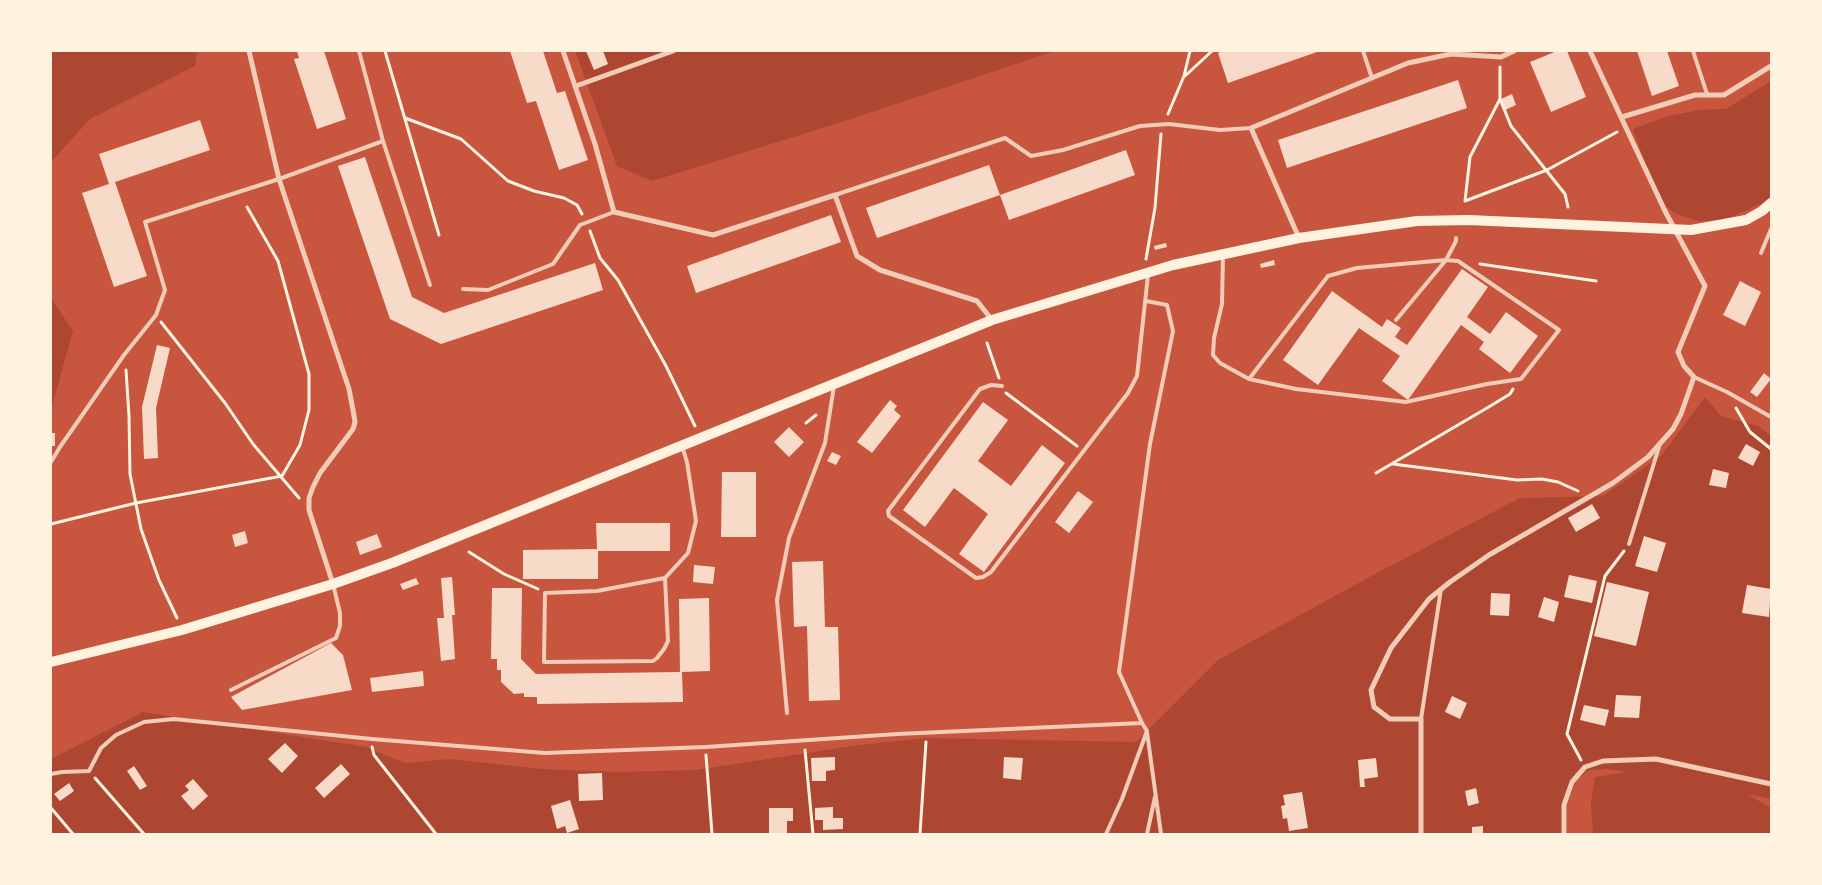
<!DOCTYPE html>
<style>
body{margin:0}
#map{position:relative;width:1822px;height:885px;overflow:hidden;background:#c8553d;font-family:Barlow,sans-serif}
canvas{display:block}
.frame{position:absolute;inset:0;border:52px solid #fff3e0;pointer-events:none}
</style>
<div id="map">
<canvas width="1822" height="885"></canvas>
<div class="frame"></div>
</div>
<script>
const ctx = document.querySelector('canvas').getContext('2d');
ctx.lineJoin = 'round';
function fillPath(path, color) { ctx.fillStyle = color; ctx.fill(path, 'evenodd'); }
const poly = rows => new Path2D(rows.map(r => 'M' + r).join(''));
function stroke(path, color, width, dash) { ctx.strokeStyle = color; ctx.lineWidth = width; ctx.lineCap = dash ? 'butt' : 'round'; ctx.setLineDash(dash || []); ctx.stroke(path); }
const green = poly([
 [51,51,197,51,195,66,90,119,51,162],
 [575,51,1055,51,845,121,652,181,617,166],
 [1771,81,1771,199,1725,220,1698,221,1674,213,1658,199,1633,129,1668,116,1699,110,1726,109],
 [51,298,73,331,51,410],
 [1705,397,1721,416,1758,426,1771,436,1771,799,1747,794,1771,808,1771,834,1593,834,1591,803,1595,777,1628,772,1605,769,1589,770,1576,781,1567,805,1567,834,51,834,51,759,143,712,366,747,405,763,449,759,542,769,619,772,696,770,859,745,925,738,1136,742,1218,660,1375,574,1520,498,1603,496,1661,456]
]);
const building = poly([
 [297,51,324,51,346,119,317,129,294,59,299,58],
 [510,51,543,51,557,93,565,91,588,160,559,170,536,101,527,103],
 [586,51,603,51,608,64,594,70],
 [1223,51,1317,51,1317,52,1228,83,1218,53],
 [1557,51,1567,51,1586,97,1551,112,1530,62],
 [1637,51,1667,51,1679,86,1652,96],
 [1458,80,1467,108,1287,168,1278,140],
 [1512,94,1516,105,1505,110,1501,99],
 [200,120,210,150,115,182,147,276,114,287,82,193,109,184,99,154],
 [1126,150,1135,175,1009,220,1000,195],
 [365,157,412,297,444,313,595,263,603,290,441,344,390,319,338,166],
 [989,165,1000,195,877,238,866,208],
 [831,215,841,242,696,293,687,266],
 [1166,243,1167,247,1155,250,1154,246],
 [1274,260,1275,265,1261,268,1260,264],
 [1462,269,1488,287,1467,317,1490,334,1506,312,1538,336,1510,373,1479,349,1484,342,1461,325,1408,400,1382,381,1400,356,1359,328,1318,385,1283,360,1332,291,1382,327,1387,319,1401,328,1395,337,1407,345],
 [1740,281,1761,292,1745,326,1723,315],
 [157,345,170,348,156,408,158,458,144,459,142,407],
 [1764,373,1771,379,1757,397,1750,392],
 [890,400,897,406,894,410,901,416,872,453,857,442],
 [983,402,1008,420,978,461,1011,486,1042,445,1065,463,984,572,959,554,988,514,954,488,925,527,903,510],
 [789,427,804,442,789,457,774,442],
 [51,433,55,433,55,446,51,446],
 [1746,444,1760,452,1753,466,1738,458],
 [832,452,841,456,836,465,827,461],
 [1713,469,1729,473,1726,488,1709,485],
 [722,472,756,472,756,537,721,537],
 [1078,491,1093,502,1069,533,1055,522],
 [1592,504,1600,518,1576,532,1568,518],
 [596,523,670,523,670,551,598,551,598,579,523,579,523,550,597,549],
 [245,531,248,543,235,547,232,535],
 [377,534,382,547,360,555,356,542],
 [1644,536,1666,543,1657,572,1635,566],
 [823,561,825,627,838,627,840,700,809,701,807,626,794,627,792,562],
 [694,565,715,567,713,584,693,582],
 [1569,575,1597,581,1592,603,1564,597],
 [452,577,455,615,452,615,455,659,441,661,437,618,444,618,441,578],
 [416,578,419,584,403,590,400,584],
 [1607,582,1649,592,1636,646,1594,636],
 [1747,585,1771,589,1769,617,1742,613],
 [492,588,522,588,521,659,536,674,680,672,679,599,709,598,710,671,682,672,683,702,537,704,537,697,524,697,524,693,514,694,501,682,501,670,497,670,497,659,491,659],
 [1491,593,1510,594,1509,616,1490,615],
 [1544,597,1559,602,1554,622,1538,617],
 [331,643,343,655,352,690,242,710,231,697],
 [423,671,424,686,372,692,370,678],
 [1616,695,1641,696,1639,718,1614,717],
 [1452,696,1467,703,1460,719,1445,712],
 [1584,705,1609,710,1605,726,1580,720],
 [285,743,298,756,282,773,268,759],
 [835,757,835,770,826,771,826,781,812,781,811,758],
 [1004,757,1023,758,1021,780,1003,778],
 [1376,758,1378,777,1364,779,1365,787,1360,787,1358,760],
 [341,764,350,774,324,798,315,788],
 [134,766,147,786,140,790,127,771],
 [602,773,603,800,579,801,578,774],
 [193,779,208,796,193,810,181,796,189,790,185,786],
 [69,783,74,791,60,801,54,794],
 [1476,788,1479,803,1468,806,1465,791],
 [1302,792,1308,828,1289,831,1287,818,1283,819,1281,806,1285,805,1283,795],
 [570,800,579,829,567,833,565,826,557,829,551,806],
 [833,807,833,818,843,818,843,829,823,830,823,820,815,820,815,808],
 [769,808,793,808,793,821,787,821,787,834,769,834],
 [1483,826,1483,834,1472,834,1472,827]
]);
const path = poly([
 [385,51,439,235],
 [1500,67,1500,99,1511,126,1565,194,1568,207],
 [1185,76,1212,51],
 [1500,99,1470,157,1465,201,1547,170,1617,132],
 [1168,114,1184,76,1190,51],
 [405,118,461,139,508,181,534,191,564,198,577,205,582,214],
 [590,231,600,258,618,280,666,366,695,426],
 [1146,259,1155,208,1161,134],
 [1480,264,1596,281],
 [161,322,225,403,253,444,299,498],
 [987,343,999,378],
 [126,370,129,416,130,474,141,529,159,580,177,618],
 [1006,393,1077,446],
 [1736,408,1750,432,1771,449],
 [806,423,816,415],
 [1393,464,1517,480,1542,479,1558,482,1578,491],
 [1376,473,1487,408,1510,394,1513,389],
 [51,524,136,503,282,476,300,445,309,410,309,374,278,261,247,207],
 [469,552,504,574,538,589],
 [372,747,374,755,436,834],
 [805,750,813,834],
 [706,755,712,834],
 [1581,760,1567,734,1605,576,1624,551],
 [95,778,144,834],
 [51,808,73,834],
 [920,834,926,742]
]);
const service = poly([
 [359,51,383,141,430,285],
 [1363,51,1372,78],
 [1693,51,1707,94],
 [835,195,1005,138,1031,156,1063,150,1140,126,1169,124,1220,130,1251,128],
 [1761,253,1771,229],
 [1223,256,1222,304,1214,338,1213,355,1220,363,1249,379,1328,276,1357,268,1446,260,1458,261,1559,330,1521,379,1487,384,1406,402,1296,389,1249,379],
 [463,289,488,290,553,264,580,225,614,212],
 [1396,320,1446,260,1456,241,1456,238],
 [1694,377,1727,392,1771,417],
 [1002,386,991,385,980,389,888,511,889,516,976,578,983,577,991,572,1128,393,1137,376,1148,275],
 [51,462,60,447,124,355,156,315,165,290,145,222,279,179,383,141],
 [1629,544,1659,447],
 [665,578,668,641,664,649,657,658,653,661,544,662,545,593,597,591,665,578,688,553,696,521,687,462,682,446],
 [231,690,336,638,340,626,340,613,333,584],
 [787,713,777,600,789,538,825,443,834,386],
 [1421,719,1441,589],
 [1142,723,1119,672,1150,444,1173,331,1167,305,1146,301],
 [1147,732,1161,834],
 [51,774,62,772,89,771,101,748,116,735,144,722,174,719,372,739,545,753,706,747,897,734,1142,723,1147,731,1122,799,1106,834],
 [1147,834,1155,797]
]);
const minor = poly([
 [249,51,279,179,349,389,353,410,355,422,353,429,320,473,313,487,309,498,309,510,333,584],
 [563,51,595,144,614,212,713,235,835,195,857,256,880,270,977,301,992,320],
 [576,86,673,51],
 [1622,117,1695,95,1724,95,1771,66],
 [1299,238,1251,128,1408,63,1451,54,1501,57,1514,51],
 [1421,834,1421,719,1390,719,1374,707,1371,690,1391,648,1429,599,1450,582,1489,555,1613,483,1648,457,1673,429,1681,414,1694,377,1684,366,1678,352,1705,286,1665,211,1590,51],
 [1564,834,1564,805,1572,782,1585,767,1603,761,1656,759,1771,784]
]);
const secondary = poly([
 [51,662,182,630,333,584,392,563,992,320,1173,265,1299,238,1417,221,1469,220,1691,230,1746,220,1762,211,1771,203]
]);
fillPath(green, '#ae4732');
fillPath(building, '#f7dbc8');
stroke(path, '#fff3e0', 3);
stroke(service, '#f1ccb7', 4);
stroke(minor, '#f1ccb7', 5);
stroke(secondary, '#fff3e0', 10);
</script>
